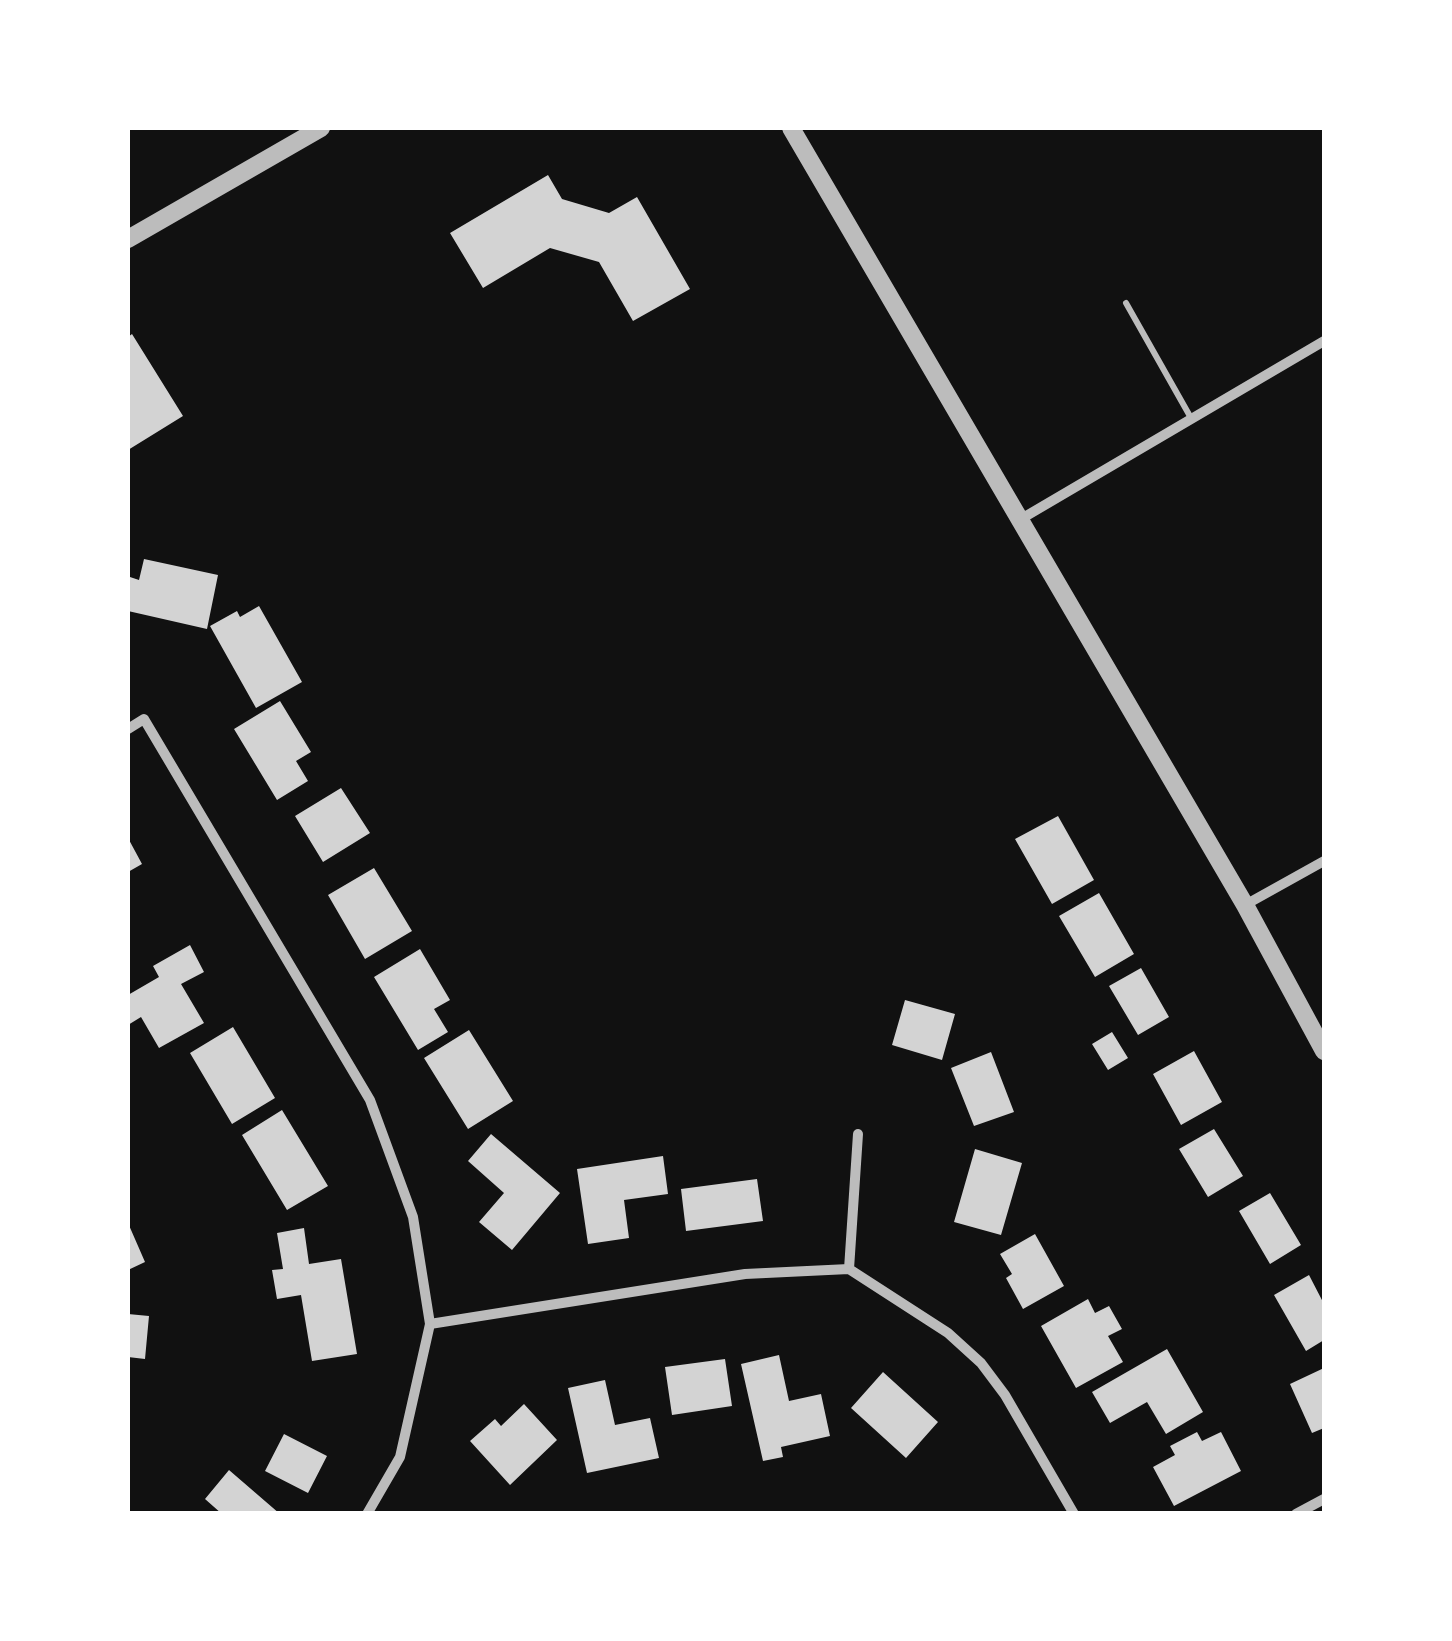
<!DOCTYPE html>
<style>
body{margin:0}
#map{position:relative;width:1452px;height:1641px;overflow:hidden;background:#111;font-family:Jost,sans-serif}
canvas{display:block}
.frame{position:absolute;inset:0;border:130px solid #fff;pointer-events:none}
</style>
<div id="map">
<canvas width="1452" height="1641"></canvas>
<div class="frame"></div>
</div>
<script>
const ctx = document.querySelector('canvas').getContext('2d');
ctx.lineJoin = 'round';
function fillPath(path, color) { ctx.fillStyle = color; ctx.fill(path, 'evenodd'); }
const poly = rows => new Path2D(rows.map(r => 'M' + r).join(''));
function stroke(path, color, width, dash) { ctx.strokeStyle = color; ctx.lineWidth = width; ctx.lineCap = dash ? 'butt' : 'round'; ctx.setLineDash(dash || []); ctx.stroke(path); }
const building = poly([
 [548,175,562,199,609,213,637,197,690,289,633,321,599,262,550,248,483,288,450,233],
 [132,334,183,416,128,450,128,337],
 [144,559,218,575,207,629,128,611,130,577,139,580],
 [259,606,302,682,256,708,210,626,237,611,240,617],
 [280,701,311,752,296,761,308,781,277,800,234,729],
 [341,788,370,833,323,862,295,816],
 [1058,816,1094,880,1052,904,1015,839],
 [128,838,142,864,128,872],
 [374,868,412,931,365,959,328,895],
 [1099,893,1134,954,1095,977,1059,916],
 [190,945,204,972,181,984,204,1023,159,1048,141,1017,128,1025,128,995,159,977,153,966],
 [420,949,450,1000,434,1009,448,1032,418,1050,374,977],
 [1141,968,1169,1017,1138,1035,1109,986],
 [905,1000,955,1014,942,1060,892,1045],
 [233,1027,275,1098,232,1124,190,1053],
 [469,1030,513,1101,468,1129,424,1058],
 [1112,1032,1128,1058,1108,1070,1092,1044],
 [1194,1051,1222,1102,1181,1125,1153,1074],
 [991,1052,1014,1112,974,1126,951,1068],
 [282,1110,328,1186,287,1210,242,1135],
 [1214,1129,1243,1176,1208,1197,1179,1149],
 [491,1134,560,1193,512,1250,479,1222,504,1193,468,1161],
 [975,1149,1022,1163,1001,1235,954,1222],
 [663,1156,668,1194,624,1200,629,1238,588,1244,577,1169],
 [757,1179,763,1221,686,1231,681,1189],
 [1270,1193,1301,1245,1270,1264,1239,1211],
 [128,1223,145,1262,128,1270],
 [304,1228,309,1264,341,1259,357,1354,312,1361,301,1295,277,1299,272,1270,283,1269,277,1233],
 [1035,1234,1064,1286,1023,1309,1006,1278,1012,1274,1000,1254],
 [1309,1275,1324,1304,1324,1340,1306,1351,1274,1295],
 [1088,1299,1095,1313,1109,1306,1122,1329,1108,1336,1123,1362,1076,1388,1041,1326],
 [128,1314,149,1316,145,1359,128,1357],
 [1167,1349,1203,1412,1166,1434,1147,1402,1110,1423,1092,1392],
 [779,1355,789,1401,821,1394,830,1436,781,1447,783,1457,763,1461,741,1364],
 [725,1359,732,1406,672,1415,665,1367],
 [1324,1368,1324,1428,1312,1433,1290,1384],
 [883,1372,938,1422,906,1458,851,1408],
 [605,1380,615,1425,650,1418,659,1458,587,1473,568,1388],
 [524,1404,557,1440,510,1485,470,1441,495,1419,501,1426],
 [1197,1432,1202,1441,1221,1432,1241,1471,1174,1506,1153,1467,1175,1455,1170,1446],
 [284,1434,327,1456,308,1493,265,1471],
 [229,1470,280,1514,222,1514,205,1499]
]);
const service = poly([
 [1126,303,1191,418]
]);
const minor = poly([
 [1021,519,1324,341],
 [128,729,144,719,370,1100,413,1217,430,1324,400,1457,367,1514],
 [1245,905,1324,861],
 [849,1269,858,1134],
 [430,1324,745,1274,849,1269,948,1333,981,1363,1005,1395,1074,1514],
 [1296,1514,1324,1499]
]);
const tertiary = poly([
 [791,128,1245,905,1324,1051],
 [128,239,321,128]
]);
fillPath(building, '#d3d3d3');
stroke(service, '#bcbcbc', 6);
stroke(minor, '#bcbcbc', 10);
stroke(tertiary, '#bcbcbc', 18);
</script>
